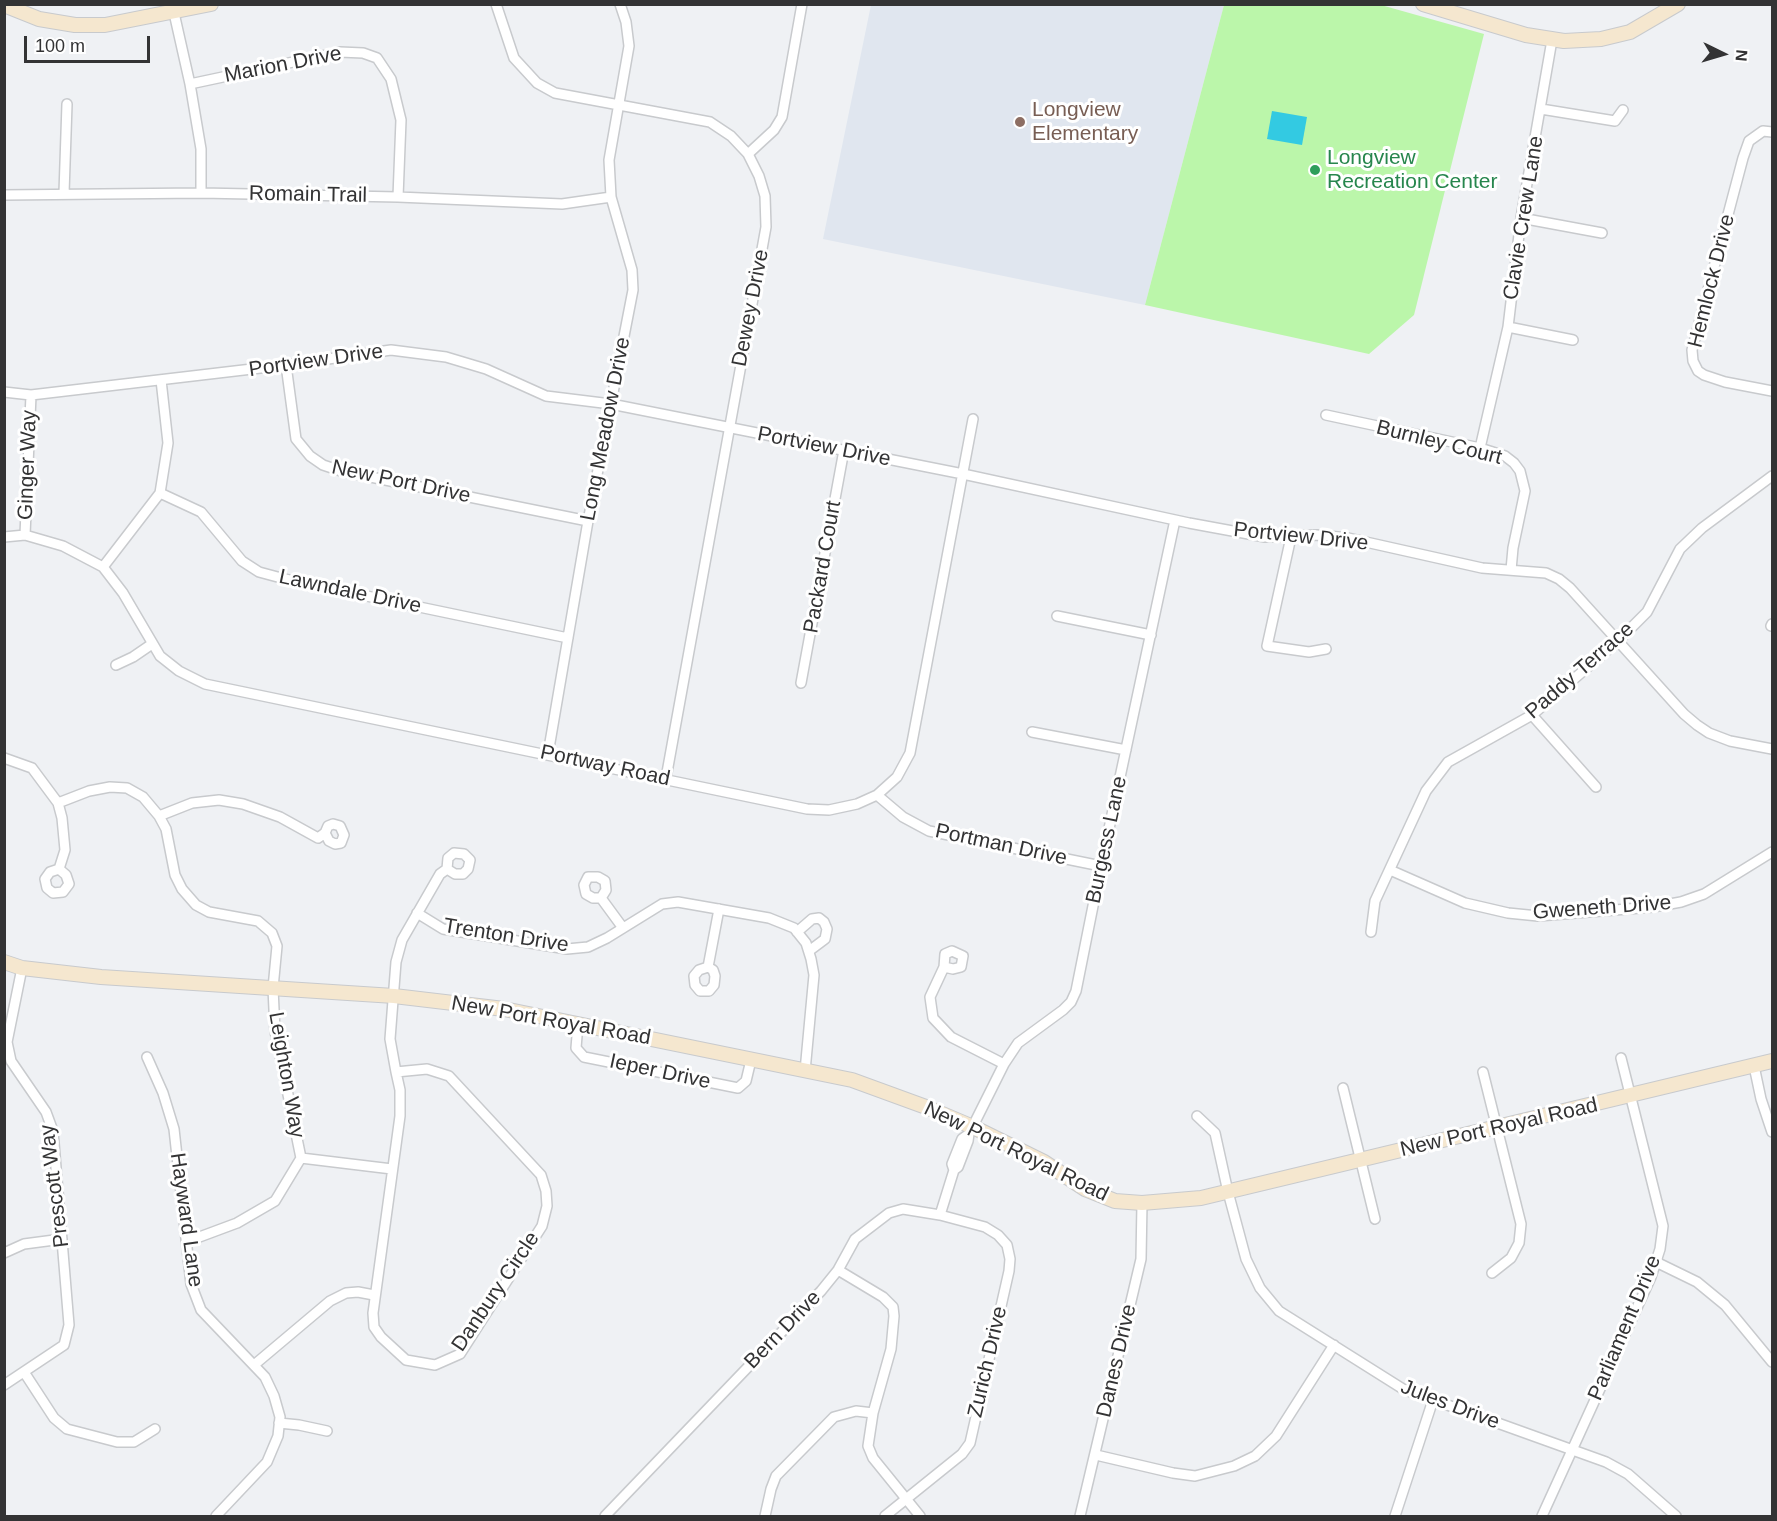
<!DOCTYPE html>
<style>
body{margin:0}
#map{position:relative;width:1777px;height:1521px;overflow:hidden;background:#eff1f4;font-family:Helvetica,sans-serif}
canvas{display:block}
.frame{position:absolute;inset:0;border:6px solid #333334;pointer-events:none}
.north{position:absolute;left:1693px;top:24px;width:60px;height:60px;-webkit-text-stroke:4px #fff;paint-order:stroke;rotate:95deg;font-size:16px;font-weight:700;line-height:24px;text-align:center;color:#333334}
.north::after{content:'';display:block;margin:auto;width:21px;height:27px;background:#333334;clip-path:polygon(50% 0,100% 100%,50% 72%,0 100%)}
.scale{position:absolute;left:24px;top:36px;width:126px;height:27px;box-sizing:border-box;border:3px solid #333334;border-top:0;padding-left:8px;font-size:18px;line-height:21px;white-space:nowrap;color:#333334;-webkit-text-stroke:4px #fff;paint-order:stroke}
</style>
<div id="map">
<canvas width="1777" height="1521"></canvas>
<div class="frame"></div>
<div class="north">N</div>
<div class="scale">100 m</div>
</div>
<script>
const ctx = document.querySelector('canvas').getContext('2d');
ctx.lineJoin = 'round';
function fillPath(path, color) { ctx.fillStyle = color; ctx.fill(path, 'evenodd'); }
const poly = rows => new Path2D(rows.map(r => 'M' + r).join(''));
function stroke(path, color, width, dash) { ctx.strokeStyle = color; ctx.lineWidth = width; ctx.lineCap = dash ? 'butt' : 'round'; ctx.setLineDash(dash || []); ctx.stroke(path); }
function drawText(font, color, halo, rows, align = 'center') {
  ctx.font = font + ' Helvetica,sans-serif'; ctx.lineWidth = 6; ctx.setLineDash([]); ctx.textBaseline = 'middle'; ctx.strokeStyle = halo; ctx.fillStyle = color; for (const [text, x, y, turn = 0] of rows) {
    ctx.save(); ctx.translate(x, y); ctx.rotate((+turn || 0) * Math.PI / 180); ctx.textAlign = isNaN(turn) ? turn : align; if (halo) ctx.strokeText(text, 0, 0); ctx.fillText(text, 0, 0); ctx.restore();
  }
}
const built = poly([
 [871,5,1224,5,1145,305,823,239]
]);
const green = poly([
 [1224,5,1381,5,1484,34,1414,315,1369,354,1145,305]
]);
const water = poly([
 [1272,111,1307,117,1302,145,1267,139]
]);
const street = poly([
 [172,4,190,84,201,149,201,193],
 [496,4,514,58,537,83,555,93,710,122,731,136,748,154,759,176,765,196,766,227,666,778],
 [190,84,340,52,363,53,377,58,391,79,401,120,398,197],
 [1541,109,1615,121,1623,110],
 [1772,132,1763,131,1749,141,1743,158,1692,350,1693,361,1698,371,1704,375,1725,382,1772,391],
 [748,154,774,130,782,117,802,4],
 [64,193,67,104],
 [4,195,201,193,398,197,562,204,611,197],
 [1521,218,1602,233],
 [1508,327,1573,340],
 [286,365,296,439,310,456,323,465,341,471,588,521],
 [4,392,31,395,286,365,391,350,446,357,486,369,546,396,611,404,963,474,1189,523,1265,537,1317,535,1348,538,1482,568,1546,573,1559,579,1570,588,1684,714,1697,725,1709,733,1730,741,1772,749],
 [1326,415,1480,448,1505,456,1514,463,1520,471,1525,491,1513,548,1511,570],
 [1480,448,1508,327,1521,218,1552,40],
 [160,493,201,512,242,561,259,572,285,579,568,638],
 [25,535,31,395],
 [4,537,25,535,63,546,103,567,123,593,160,656,179,671,205,684,807,809,829,810,857,804,877,795,897,777,910,753,973,419],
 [1291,537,1267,646,1309,652,1326,649],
 [103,567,160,493,168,443,161,380],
 [1057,616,1151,635],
 [1771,626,1772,624],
 [116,665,133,657,152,644],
 [801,683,844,450],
 [1532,715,1596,787],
 [1032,732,1126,750],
 [548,754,588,521,633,290,632,270,611,197,609,160,629,46,626,22,620,4],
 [4,758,32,768,58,803,62,818,65,850,59,869],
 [877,795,903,817,929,831,1101,866],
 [58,803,89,791,110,787,127,788,143,797,159,816,166,829,175,875,182,889,196,905,209,912,258,921,272,933,277,946,273,988,275,1031,301,1158,275,1201,237,1223,186,1242],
 [159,816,192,803,219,800,243,804,280,817,318,838,325,833,329,841,335,844,341,843,344,835,340,826,333,824,328,826,325,833],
 [59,869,66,875,69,884,63,892,53,893,47,888,45,879,50,872,59,869],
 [1390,870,1465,903,1508,913,1538,916,1653,907,1681,902,1704,894,1772,852],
 [601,898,606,890,605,881,598,877,588,877,584,885,586,894,593,898,601,898,623,928],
 [417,913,443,929,567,949,588,947,607,938,662,904,678,902,769,918,794,928,806,943,811,959,814,975,805,1071],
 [797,932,812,919,819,918,824,922,827,929,825,939,809,951],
 [1371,932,1375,901,1426,791,1448,762,1532,715,1618,641,1647,612,1680,549,1702,528,1772,476],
 [708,967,713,970,715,976,714,985,709,991,700,991,695,985,694,976,699,970,708,967,719,909],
 [944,967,953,969,961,967,963,956,952,951,945,954,944,967,930,997,933,1018,951,1037,1004,1064],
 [578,1024,576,1048,584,1057,738,1088,746,1081,751,1060],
 [147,1057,163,1093,174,1129,191,1284,201,1310,265,1377,274,1396,280,1417,278,1436,267,1462,216,1516],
 [1754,1066,1761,1099,1772,1132],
 [396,1072,427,1069,449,1076,541,1175,546,1191,547,1206,542,1226,460,1354,435,1365,406,1360,381,1337,374,1327,373,1313,400,1116,400,1090,396,1072,390,1039,396,962,402,940,440,874,447,869,448,858,454,853,464,854,470,860,468,869,463,874,455,874,447,869],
 [1483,1072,1521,1224,1519,1243,1511,1258,1492,1273],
 [1343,1088,1375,1219],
 [1197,1116,1215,1133,1228,1192,1246,1259,1260,1288,1279,1311,1403,1389,1606,1462,1628,1474,1676,1516],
 [969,1134,1004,1064,1018,1043,1063,1010,1071,1002,1076,991,1101,866,1175,520],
 [969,1134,968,1141,958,1167,954,1170,952,1164,962,1139,969,1134],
 [301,1158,392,1169],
 [4,1253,24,1244,62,1239],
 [1656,1262,1697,1282,1725,1305,1772,1362],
 [838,1270,883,1297,893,1307,894,1316,891,1349,873,1413,868,1446,873,1458,920,1516],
 [254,1365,330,1301,346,1293,358,1292,374,1295],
 [24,1372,54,1418,67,1429,117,1442,134,1442,155,1429],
 [4,1385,64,1345,69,1325,53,1131,46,1112,11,1061,7,1042,22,968],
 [279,1423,299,1425,327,1431],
 [1096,1455,1173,1473,1195,1476,1234,1466,1255,1456,1276,1436,1334,1345],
 [605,1516,821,1291,838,1270,855,1239,889,1213,903,1209,940,1215,954,1170],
 [765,1516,771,1489,776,1476,834,1417,856,1411,873,1413],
 [885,1516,962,1454,970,1443,1009,1271,1010,1259,1007,1245,998,1235,985,1227,940,1215],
 [1080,1516,1141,1259,1142,1203],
 [1395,1516,1433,1400],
 [1542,1516,1651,1277,1660,1249,1663,1226,1621,1058]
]);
const secondary = poly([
 [1423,4,1526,35,1564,41,1601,39,1630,32,1678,4],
 [4,5,39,19,75,25,105,25,211,4],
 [4,962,22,968,101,977,394,996,504,1009,852,1080,926,1107,973,1127,1044,1162,1085,1189,1115,1201,1142,1203,1201,1198,1772,1061]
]);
const markers = [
 [1020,122,6,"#8d6e63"],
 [1315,170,6,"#2e9e5b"]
];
const streetNames = [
 ["Marion Drive",283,65,-11],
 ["Romain Trail",308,195,1],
 ["Clavie Crew Lane",1524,218,-81],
 ["Hemlock Drive",1712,281,-76],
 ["Dewey Drive",751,308,-79],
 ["Portview Drive",316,361,-8],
 ["Long Meadow Drive",606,429,-79],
 ["Burnley Court",1439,443,14],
 ["Portview Drive",824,447,11],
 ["Ginger Way",28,465,-88],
 ["New Port Drive",401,482,12],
 ["Portview Drive",1301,537,6],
 ["Packard Court",823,567,-80],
 ["Lawndale Drive",350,592,12],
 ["Paddy Terrace",1580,671,-41],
 ["Portway Road",605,766,12],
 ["Burgess Lane",1107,840,-78],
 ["Portman Drive",1001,845,12],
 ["Gweneth Drive",1602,908,-4],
 ["Trenton Drive",506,936,9],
 ["New Port Royal Road",551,1021,10],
 ["Ieper Drive",660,1072,12],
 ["Leighton Way",286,1075,80],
 ["New Port Royal Road",1499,1128,-13],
 ["New Port Royal Road",1016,1152,26],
 ["Prescott Way",55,1186,-97],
 ["Hayward Lane",186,1220,82],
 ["Danbury Circle",496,1292,-56],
 ["Parliament Drive",1625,1328,-67],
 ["Bern Drive",783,1330,-46],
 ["Danes Drive",1117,1361,-77],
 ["Zurich Drive",988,1362,-77],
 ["Jules Drive",1450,1405,21]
];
const educationNames = [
 ["Longview",1032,110],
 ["Elementary",1032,134]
];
const leisureNames = [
 ["Longview",1327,158],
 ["Recreation Center",1327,182]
];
fillPath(built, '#e0e6ef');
fillPath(green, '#bbf6aa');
fillPath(water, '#33cae2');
stroke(street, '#c8cacd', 12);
stroke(secondary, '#c8cacd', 16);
stroke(street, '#fff', 9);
stroke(secondary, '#f5e7cf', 14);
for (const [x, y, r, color] of markers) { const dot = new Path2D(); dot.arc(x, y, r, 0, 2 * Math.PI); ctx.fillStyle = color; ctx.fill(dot); stroke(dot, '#fff', 2); }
drawText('21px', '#333334', '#fff', streetNames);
drawText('21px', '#785e54', '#fff', educationNames, 'left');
drawText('21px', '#27864d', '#fff', leisureNames, 'left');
</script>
